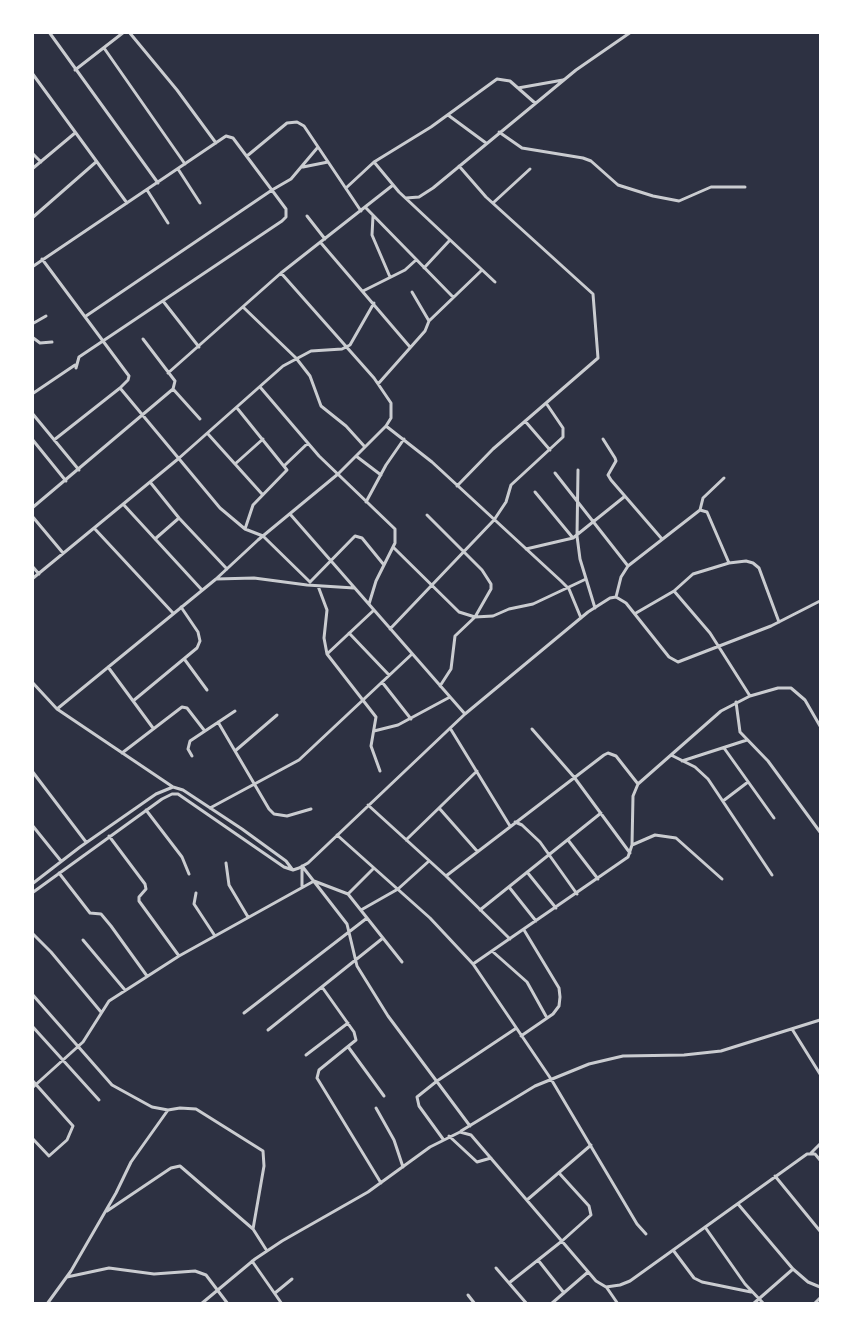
<!DOCTYPE html>
<style>
body{margin:0}
#map{position:relative;width:853px;height:1336px;overflow:hidden;background:#2d3142;font-family:Helvetica,sans-serif}
canvas{display:block}
.frame{position:absolute;inset:0;border:34px solid #fff;pointer-events:none}
</style>
<div id="map">
<canvas width="853" height="1336"></canvas>
<div class="frame"></div>
</div>
<script>
const ctx = document.querySelector('canvas').getContext('2d');
ctx.lineJoin = 'round';
const poly = rows => new Path2D(rows.map(r => 'M' + r).join(''));
function stroke(path, color, width, dash) { ctx.strokeStyle = color; ctx.lineWidth = width; ctx.lineCap = dash ? 'butt' : 'round'; ctx.setLineDash(dash || []); ctx.stroke(path); }
const minor = poly([
 [49,32,158,183],
 [129,32,177,90,216,143],
 [104,48,185,164],
 [75,70,124,32],
 [32,73,127,203],
 [518,88,563,80],
 [448,115,486,143],
 [499,132,522,148,583,158,591,161,618,185,653,196,679,201,711,187,745,187],
 [32,153,41,162],
 [247,156,287,123,297,122,304,126,361,211],
 [374,162,399,192,495,282],
 [303,167,328,162],
 [32,169,75,133],
 [178,169,200,203],
 [346,188,374,162,431,127,497,79,510,81,535,103],
 [147,190,168,223],
 [406,198,419,197,433,188,576,70,631,32],
 [493,203,530,169],
 [366,208,453,297],
 [307,216,325,239],
 [373,216,372,235,390,277],
 [32,218,96,162],
 [321,243,410,347],
 [42,259,129,376,128,380,120,388,54,440],
 [32,267,226,136,233,138,286,209,286,217,282,221,79,357,76,368],
 [424,268,450,240],
 [363,291,405,270,416,260],
 [412,292,429,321],
 [163,301,199,347],
 [243,307,296,358,310,376,321,406,346,426,365,447],
 [86,316,272,190,291,179,318,147],
 [32,324,46,316],
 [32,337,40,343,52,342],
 [168,373,281,273,393,185],
 [378,384,425,331,429,321,482,270],
 [260,387,319,456,395,529,395,543,376,581,369,604],
 [120,388,220,508,245,529,263,536,310,582],
 [173,389,200,419],
 [32,394,75,365],
 [237,408,287,470,253,505,245,529],
 [32,413,79,470],
 [525,421,550,450],
 [386,426,432,462,561,581,569,589,581,618],
 [208,434,262,494],
 [32,439,66,481],
 [603,439,615,458,616,461,608,475,611,480,662,539],
 [356,456,381,475],
 [235,464,263,439],
 [285,465,308,443],
 [578,470,577,536,580,559,595,608],
 [555,473,628,566],
 [150,482,179,518,227,569],
 [457,486,493,449,598,358,593,294,486,197,459,166],
 [535,492,573,538],
 [366,502,386,465,404,439],
 [123,504,202,590],
 [32,508,173,389,175,381,143,339],
 [700,510,703,498,724,478],
 [290,514,465,714],
 [427,515,482,570,491,584,491,589,475,617,455,636,451,669,440,686],
 [32,516,63,553],
 [94,528,173,613],
 [155,539,179,518],
 [393,547,459,612,475,617,493,616,509,609,533,604,586,579],
 [526,549,573,538,624,497],
 [32,566,39,574],
 [32,579,178,459,283,366,311,351,342,349,350,345,374,303],
 [216,579,254,578,307,585,354,588],
 [310,582,355,536,362,538,384,565],
 [318,586,327,610,324,638,327,654,376,717,371,746,380,771],
 [674,591,710,633,750,696,778,688,791,688,805,700,820,726],
 [616,597,621,577,628,566,700,510,707,512,729,563],
 [636,613,674,591,693,574,729,563,746,561,753,563,759,568,779,622],
 [390,629,494,520,506,502,511,485,563,437,563,428,546,403],
 [349,633,389,675],
 [327,654,374,610],
 [185,660,207,690],
 [108,667,153,728],
 [32,682,57,709,173,787],
 [382,682,411,719],
 [133,701,197,648,200,641,198,632,181,607],
 [736,702,740,732,768,761,820,832],
 [57,709,216,579,258,540,338,474,386,426,391,418,391,403,374,378,281,273],
 [218,722,269,809,274,814,287,816,311,809],
 [450,728,510,826],
 [532,729,574,777,630,853],
 [374,731,398,725,450,697],
 [724,748,774,818],
 [235,751,277,715],
 [122,753,182,707,187,708,204,730],
 [671,755,695,767,708,779,772,875],
 [192,756,188,749,190,741,235,711],
 [682,761,747,740],
 [32,771,86,842],
 [723,801,748,782],
 [368,805,446,876,510,939],
 [210,808,299,760,412,654],
 [439,808,477,851],
 [146,810,182,857,189,874],
 [515,822,522,825,540,842,577,894],
 [32,825,61,861],
 [337,835,430,918,473,964,551,1079,637,1224,646,1234],
 [109,836,145,884,146,889,139,897,139,901,179,956],
 [406,840,477,771],
 [568,840,598,879],
 [632,845,655,835,676,838,722,879],
 [226,863,229,885,248,917],
 [302,866,347,924,357,966,388,1016,470,1126],
 [302,867,302,886],
 [527,872,556,908],
 [59,873,90,913,101,914,111,926,147,976],
 [446,876,604,755,608,753,616,756,638,784],
 [32,884,80,847,156,794,173,787,183,790,242,829,286,861,292,869],
 [509,887,536,921],
 [32,893,162,799,172,794,178,794,284,867,293,870,299,868,308,863,465,714,588,612,610,598,616,597,626,603,669,657,678,662,771,626,820,601],
 [196,893,194,904,215,936],
 [348,894,374,868],
 [361,910,398,889,429,861],
 [480,910,601,813],
 [32,933,51,952,101,1012],
 [83,940,125,990],
 [492,951,527,982,547,1018],
 [473,964,628,857,632,845,633,796,638,784,721,711,750,696],
 [322,987,354,1032,356,1040,319,1070,317,1078,381,1183],
 [32,994,112,1085,152,1107,168,1110,180,1108,196,1109,263,1151,264,1166,253,1229],
 [244,1013,367,918],
 [32,1026,99,1100],
 [792,1029,820,1074],
 [268,1030,383,938],
 [521,1036,553,1014,559,1006,560,997,559,988,524,930],
 [349,1048,384,1096],
 [306,1055,348,1023],
 [32,1080,73,1126,67,1140,49,1156,32,1138],
 [32,1088,83,1042,109,1001,179,956,314,881,348,894,402,962],
 [376,1108,394,1140,403,1167],
 [461,1131,535,1086,589,1064,623,1056,684,1055,721,1051,820,1020],
 [449,1136,477,1162,491,1158],
 [443,1139,419,1106,417,1097,437,1081,515,1029],
 [811,1153,820,1144],
 [775,1176,820,1231],
 [527,1200,591,1145],
 [738,1204,793,1269,808,1282,820,1287],
 [107,1211,171,1168,180,1166,253,1229,267,1251],
 [705,1227,745,1284,764,1304],
 [673,1250,694,1278,702,1282,751,1292],
 [538,1260,564,1293],
 [252,1261,282,1304],
 [496,1268,527,1304],
 [67,1277,109,1268,154,1274,195,1271,206,1275,228,1304],
 [509,1283,562,1241,591,1215,589,1206,559,1173],
 [607,1288,618,1304],
 [275,1293,292,1279],
 [468,1295,475,1304],
 [47,1304,71,1271,116,1193,131,1162,168,1110],
 [201,1304,255,1259,282,1241,368,1192,430,1147,460,1132,471,1135,596,1281,606,1287,620,1285,630,1281,807,1154,815,1154,820,1160],
 [551,1304,588,1272],
 [753,1304,793,1269],
 [814,1304,820,1298]
]);
stroke(minor, '#caccd0', 3);
</script>
